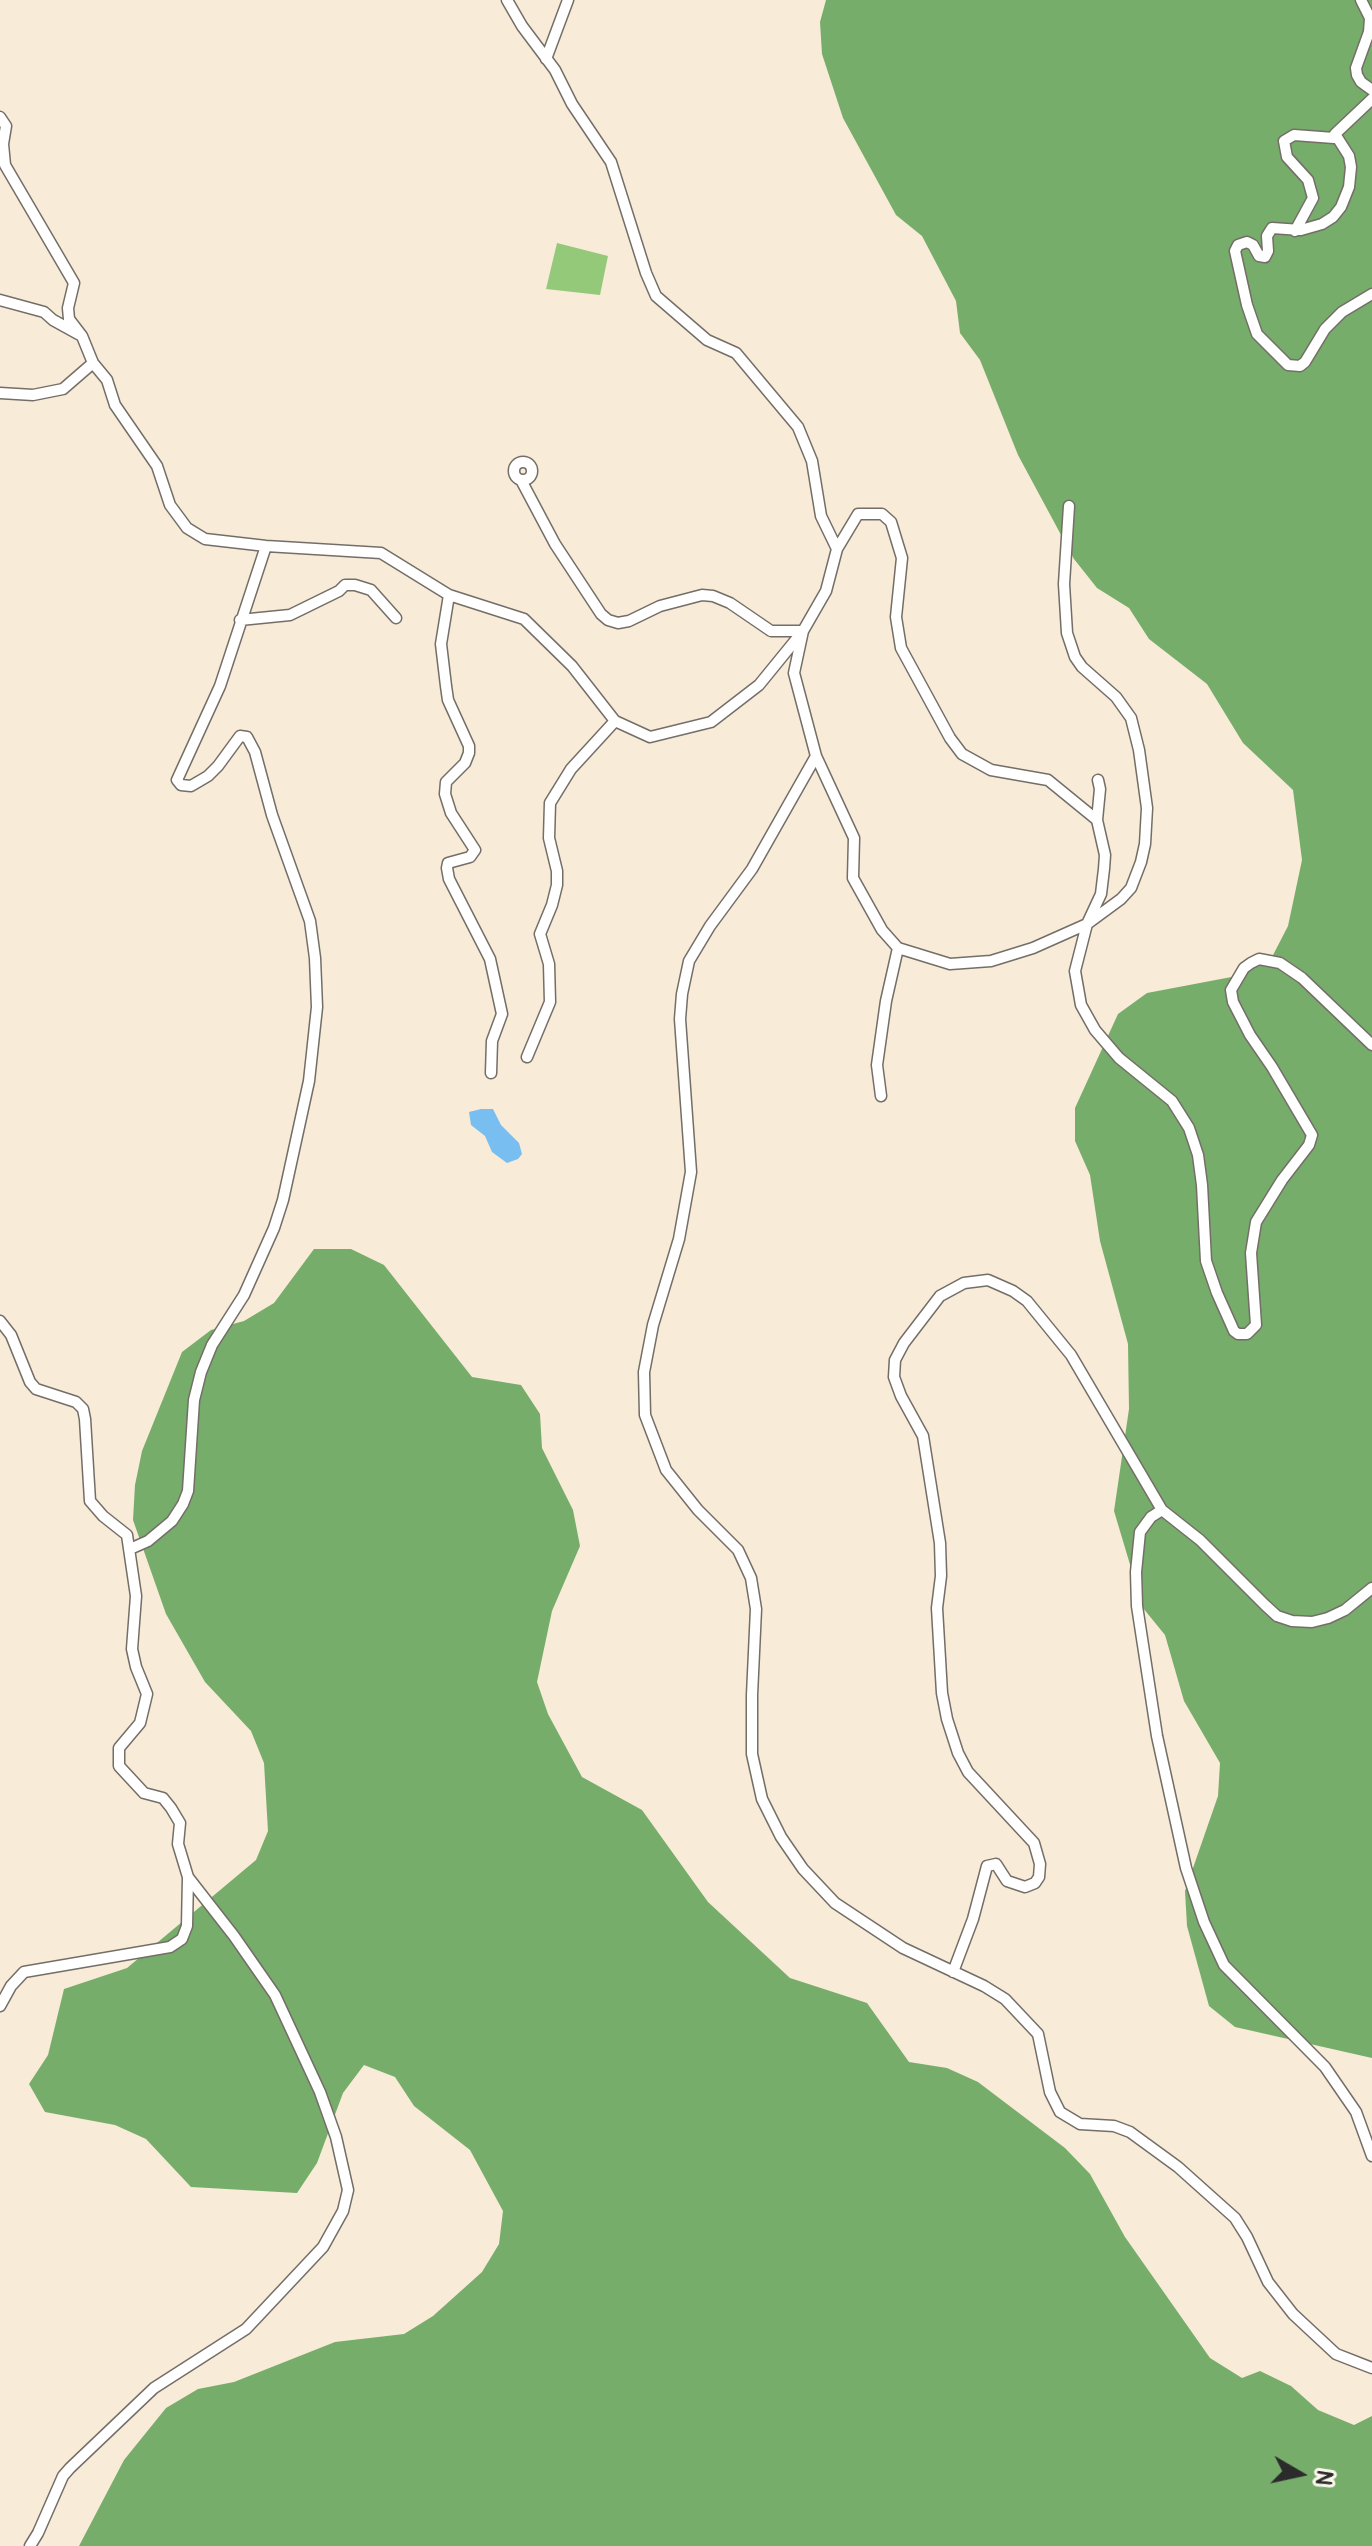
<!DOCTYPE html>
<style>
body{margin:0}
#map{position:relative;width:1372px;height:2546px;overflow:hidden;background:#f8ebd8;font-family:Pangolin,sans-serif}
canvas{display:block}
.north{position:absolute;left:1260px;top:2434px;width:80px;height:80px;-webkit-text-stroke:6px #fbf7ec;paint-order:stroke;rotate:99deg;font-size:22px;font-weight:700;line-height:32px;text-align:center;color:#2b2b2b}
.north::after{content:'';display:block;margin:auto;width:28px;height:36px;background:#2b2b2b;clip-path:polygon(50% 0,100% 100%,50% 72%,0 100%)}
</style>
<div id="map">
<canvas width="1372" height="2546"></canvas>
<div class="north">N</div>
</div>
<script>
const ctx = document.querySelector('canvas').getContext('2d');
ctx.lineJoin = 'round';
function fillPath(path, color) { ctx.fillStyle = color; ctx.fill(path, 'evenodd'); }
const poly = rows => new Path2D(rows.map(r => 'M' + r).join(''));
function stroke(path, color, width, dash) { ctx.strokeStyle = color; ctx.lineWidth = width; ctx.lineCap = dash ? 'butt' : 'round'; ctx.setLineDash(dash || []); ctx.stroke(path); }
const green = poly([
 [557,243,608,256,600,295,546,289]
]);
const forest = poly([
 [826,0,1372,0,1372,2058,1235,2027,1209,2006,1187,1926,1185,1891,1218,1796,1220,1763,1184,1701,1165,1635,1143,1608,1114,1511,1129,1409,1128,1344,1100,1241,1090,1175,1075,1141,1075,1108,1118,1014,1147,993,1242,975,1272,957,1288,926,1302,860,1293,790,1243,743,1207,684,1149,639,1129,608,1097,588,1074,559,1018,455,980,360,960,333,956,301,922,236,896,215,843,118,822,54,820,22],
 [314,1249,351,1249,384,1265,472,1377,521,1385,540,1414,542,1448,573,1510,580,1546,552,1611,537,1682,548,1714,582,1777,642,1810,708,1902,790,1978,867,2003,909,2062,947,2068,978,2082,1065,2148,1090,2174,1125,2237,1210,2358,1242,2378,1260,2371,1291,2386,1318,2410,1354,2425,1372,2416,1372,2546,79,2546,124,2460,166,2408,198,2389,234,2382,335,2342,404,2334,433,2316,482,2272,499,2244,503,2211,470,2150,414,2106,395,2077,364,2065,343,2093,317,2163,297,2193,191,2187,146,2139,115,2125,45,2112,29,2084,48,2055,64,1989,127,1968,256,1860,268,1831,264,1763,251,1731,205,1682,166,1614,133,1520,135,1485,142,1451,182,1352,211,1330,244,1321,274,1303]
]);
const water = poly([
 [481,1109,493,1109,501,1125,519,1143,522,1154,518,1159,507,1163,492,1152,485,1136,471,1125,469,1112]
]);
const minor = poly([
 [507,0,522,26,555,70,572,104,611,162,646,273,656,296,707,340,736,353,798,427,812,461,821,516,837,549],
 [1361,0,1370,18,1369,32,1356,68,1357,75,1361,82,1372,90],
 [546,59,568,0],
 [1372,99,1335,134,1349,156,1351,167,1349,187,1341,207,1333,217,1322,224,1301,230,1272,228,1267,236,1268,251,1265,257,1259,256,1253,245,1247,242,1238,245,1235,251,1247,305,1257,334,1288,365,1300,366,1305,362,1325,329,1342,312,1372,294],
 [0,117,6,126,3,144,5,165,74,283,68,308,69,319,82,336],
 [1295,231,1313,198,1308,180,1287,157,1284,141,1294,135,1334,138,1335,134],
 [0,300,44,312,53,320,82,336,93,363,63,389,33,395,0,393],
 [93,363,107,380,115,405,157,466,170,505,187,528,205,539,266,546,381,553,449,595,524,619,572,666,615,721,650,737,711,722,759,685,803,631,826,591,837,549,858,514,882,514,891,522,902,558,896,617,901,648,950,738,962,754,991,770,1048,780,1097,820,1100,789,1098,780],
 '514 471a9 9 0 1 1 18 0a9 9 0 1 1-18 0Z',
 [521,480,555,544,601,614,608,620,618,623,629,621,660,606,702,595,713,596,730,603,771,631,803,631,794,673,816,756,854,838,853,878,882,930,898,948,950,964,991,961,1033,948,1087,924,1121,899,1131,888,1141,862,1145,844,1147,808,1139,750,1131,718,1116,697,1082,667,1075,657,1067,633,1064,584,1069,506],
 [449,595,441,644,446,686,448,700,469,746,469,753,465,763,446,782,445,794,451,813,475,850,470,857,448,863,447,868,449,879,490,959,502,1014,492,1041,491,1073],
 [240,620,290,615,339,591,345,585,355,585,371,590,396,618],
 [816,756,752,869,710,926,689,961,682,994,680,1019,691,1172,679,1239,653,1325,644,1372,645,1415,666,1470,698,1510,738,1550,751,1578,756,1609,752,1695,752,1754,762,1799,781,1837,803,1869,835,1903,903,1948,984,1986,1005,1999,1038,2034,1050,2092,1060,2112,1080,2124,1114,2126,1130,2132,1178,2167,1235,2218,1247,2237,1268,2282,1293,2314,1336,2354,1372,2368],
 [1097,820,1105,855,1104,869,1101,894,1087,924,1075,971,1081,1005,1095,1030,1119,1058,1172,1101,1189,1128,1198,1155,1202,1185,1206,1261,1217,1293,1234,1331,1238,1334,1247,1334,1256,1325,1251,1253,1256,1222,1282,1180,1309,1145,1312,1135,1272,1067,1250,1035,1233,1002,1231,990,1244,968,1251,963,1259,959,1280,963,1302,978,1372,1045],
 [527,1057,550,1002,549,964,540,934,552,905,557,885,557,871,549,838,550,803,571,769,615,721],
 [881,1096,877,1065,886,1001,898,948],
 [0,1321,11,1335,30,1382,36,1389,76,1402,83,1409,85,1419,90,1501,103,1516,127,1535,136,1596,132,1649,136,1667,147,1694,140,1723,119,1748,119,1766,144,1793,163,1798,171,1808,180,1823,178,1844,188,1877,234,1936,275,1995,320,2092,336,2137,348,2190,343,2211,323,2247,246,2329,154,2388,70,2468,63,2476,38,2533,30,2546],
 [130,1549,148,1541,172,1521,183,1504,188,1491,194,1400,201,1372,212,1345,244,1295,274,1228,283,1200,309,1081,317,1007,315,958,310,921,272,815,255,752,247,737,240,736,218,766,208,776,191,786,181,785,177,780,220,686,266,546],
 [1372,1588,1345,1610,1328,1618,1312,1622,1292,1621,1277,1616,1265,1605,1200,1540,1162,1510,1151,1517,1140,1532,1136,1572,1137,1606,1157,1736,1186,1868,1204,1922,1224,1965,1325,2067,1356,2112,1372,2156],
 [953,1972,973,1919,987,1866,996,1864,1007,1881,1025,1887,1035,1883,1039,1877,1040,1864,1034,1843,968,1772,958,1753,947,1719,942,1693,937,1608,941,1576,940,1543,923,1436,901,1396,894,1377,895,1360,904,1343,940,1296,964,1283,988,1280,1013,1291,1027,1301,1071,1355,1162,1510],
 [0,2006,11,1986,24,1972,170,1947,182,1939,187,1926,188,1877]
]);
fillPath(green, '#94c97a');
fillPath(forest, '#77ad6a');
fillPath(water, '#79bef0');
stroke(minor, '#736e68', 13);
stroke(minor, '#fff', 10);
</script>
